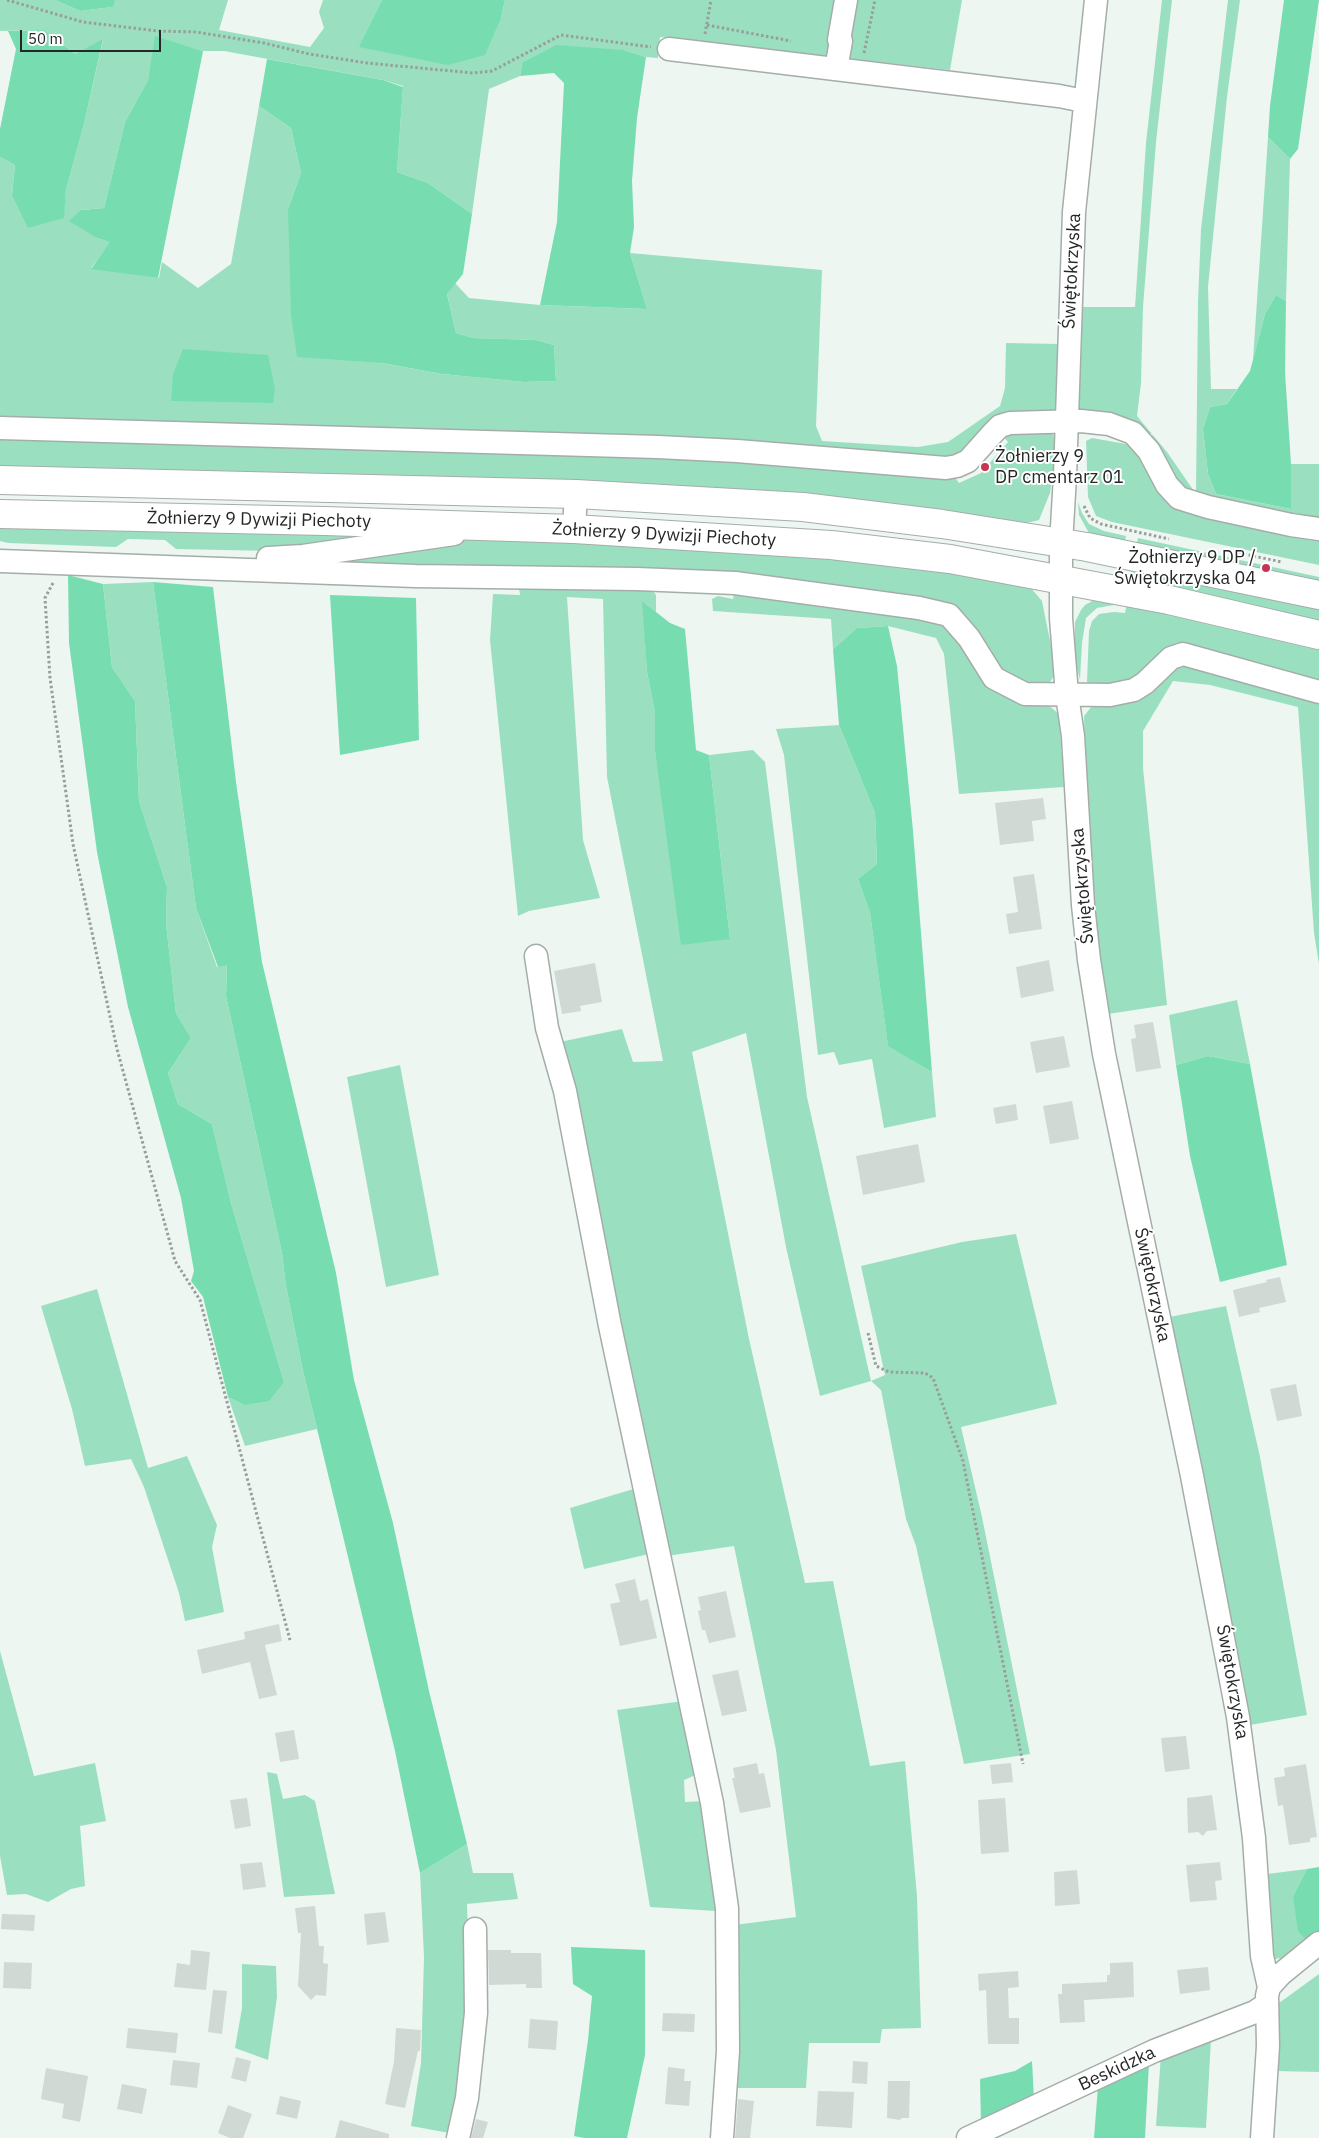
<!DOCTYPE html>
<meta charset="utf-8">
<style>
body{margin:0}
#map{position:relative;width:1319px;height:2138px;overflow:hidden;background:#eef6f2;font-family:"IBM Plex Sans",sans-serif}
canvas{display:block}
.scale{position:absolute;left:20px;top:30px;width:141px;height:22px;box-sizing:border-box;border:2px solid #242726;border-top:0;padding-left:6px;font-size:15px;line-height:18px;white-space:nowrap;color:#242726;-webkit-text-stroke:4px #fff;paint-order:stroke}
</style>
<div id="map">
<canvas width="1319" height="2138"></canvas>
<div class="scale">50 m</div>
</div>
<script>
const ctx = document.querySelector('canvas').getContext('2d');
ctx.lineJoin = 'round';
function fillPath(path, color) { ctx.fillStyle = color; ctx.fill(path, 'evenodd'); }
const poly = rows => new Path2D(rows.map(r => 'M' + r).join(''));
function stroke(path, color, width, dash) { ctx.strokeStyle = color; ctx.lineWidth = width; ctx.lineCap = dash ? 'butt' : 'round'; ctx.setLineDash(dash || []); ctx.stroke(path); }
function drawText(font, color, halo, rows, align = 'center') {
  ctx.font = font + ' "IBM Plex Sans",sans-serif'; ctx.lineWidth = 4; ctx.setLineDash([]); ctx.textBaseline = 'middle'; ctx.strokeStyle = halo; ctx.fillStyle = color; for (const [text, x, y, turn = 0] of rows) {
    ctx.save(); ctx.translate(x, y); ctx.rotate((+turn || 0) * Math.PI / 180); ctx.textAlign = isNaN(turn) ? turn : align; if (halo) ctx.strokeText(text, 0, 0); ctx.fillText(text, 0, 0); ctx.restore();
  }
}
const green = poly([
 [0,0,55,0,80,11,112,7,115,0,228,0,219,30,310,47,324,28,319,12,323,0,382,0,360,47,501,18,505,0,962,0,950,70,660,37,658,58,646,57,624,50,522,63,520,76,489,89,472,214,428,183,397,172,403,86,383,80,224,51,203,51,156,37,148,80,125,122,104,208,81,210,97,238,111,242,91,268,159,278,162,262,198,288,231,264,259,106,291,128,301,173,288,209,382,363,442,374,524,382,556,381,554,345,536,340,473,338,456,333,447,294,455,283,469,298,540,305,647,309,630,253,822,270,816,426,822,441,918,447,948,442,1000,406,1005,388,1006,343,1060,344,1057,408,1050,413,968,448,950,459,453,432,416,428,371,433,0,421,0,157,15,165,12,195,63,218,66,190,84,124,103,40,75,54,44,30,0,31],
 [1162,0,1172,0,1156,142,1143,307,1141,383,1137,416,1167,452,1196,494,1198,301,1201,229,1228,0,1240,0,1227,97,1208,287,1211,389,1237,389,1227,404,1210,407,1203,429,1208,474,1216,494,1291,509,1291,464,1319,464,1319,522,1228,505,1183,490,1166,469,1154,445,1152,434,1142,433,1117,416,1079,411,1076,375,1080,307,1135,307,1146,143],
 [1268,137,1290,159,1286,301,1276,295,1265,314,1253,360],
 [1049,431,1055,437,1057,449,1050,493,1039,520,1023,524,0,468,0,435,567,452,954,476,959,483,981,473,1008,442,1002,435],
 [1092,438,1126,444,1138,449,1162,494,1319,536,1319,565,1112,522,1096,516,1088,497,1086,441],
 [1078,502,1082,513,1089,524,1104,531,1126,536,1124,545,1093,536,1089,533,1079,515],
 [0,526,351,534,376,539,271,551,176,549,165,540,128,539,116,547,8,543,0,541],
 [485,538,743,549,911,567,1013,581,1030,587,1042,601,1056,671,1051,681,1042,686,1025,683,1006,673,949,604,933,600,924,601,322,566,361,552],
 [1138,538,1319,577,1319,587,1136,547],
 [1132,567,1319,608,1319,624,1130,582],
 [153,582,196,908,217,967,227,964,226,996,282,1253,286,1286,303,1371,317,1429,245,1446,228,1397,244,1405,284,1382,231,1203,212,1124,178,1104,168,1073,191,1038,176,1013,166,923,167,887,139,801,135,701,112,667,103,584],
 [649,586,656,595,656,612,643,602,647,672,655,713,655,751,668,836,730,939,709,755,753,750,765,762,807,1097,871,1381,885,1375,861,1266,962,1242,1016,1234,1057,1404,961,1427,982,1517,1030,1754,964,1764,916,1546,906,1519,881,1390,871,1381,820,1396,786,1247,746,1033,692,1052,749,1339,805,1583,833,1581,870,1766,905,1761,917,1896,921,2028,882,2029,880,2043,809,2043,806,2088,731,2088,734,1925,796,1917,776,1750,734,1546,667,1556,555,1043,622,1029,633,1062,663,1061,607,777,603,599,567,597,583,840,600,898,529,911,518,916,490,640,493,594,520,595,519,587],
 [734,592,938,620,960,639,992,690,1007,698,1047,704,1059,714,1064,787,959,794,944,654,936,638,888,626,857,628,833,649,831,619,713,611,712,599,718,596,733,599],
 [1098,598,1115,600,1114,605,1097,608,1086,618,1082,643,1080,680,1075,660,1075,622,1081,610,1085,605],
 [1127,602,1319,646,1319,685,1162,652,1126,685,1093,686,1087,682,1089,631,1092,621,1099,614,1114,612,1125,613],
 [1190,665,1319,700,1319,964,1314,933,1298,707,1210,685,1173,681,1143,731,1143,768,1167,1005,1108,1014,1094,918,1085,773,1084,716,1092,706,1135,702,1175,667],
 [839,725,875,813,877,864,858,879,870,913,888,1045,932,1072,936,1117,884,1128,872,1059,839,1065,834,1052,818,1055,784,755,776,729],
 [1237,1000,1250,1064,1208,1056,1176,1065,1169,1015],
 [400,1065,439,1275,386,1287,347,1077],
 [97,1289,148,1468,187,1456,217,1525,212,1547,224,1612,185,1621,179,1593,144,1487,131,1459,85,1466,72,1409,41,1306],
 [1226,1306,1260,1457,1307,1715,1250,1725,1201,1465,1169,1317],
 [640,1487,649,1554,584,1569,570,1508],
 [0,1651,34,1776,95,1763,106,1821,80,1826,85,1886,71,1889,48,1902,26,1894,7,1895,0,1856],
 [683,1701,700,1773,684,1780,685,1802,704,1801,714,1861,716,1911,650,1907,617,1710],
 [267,1772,277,1774,283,1799,305,1795,315,1801,335,1894,284,1897],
 [467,1844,473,1873,513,1873,518,1899,467,1904,470,2003,455,2134,411,2126,421,2063,424,1957,420,1873],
 [1307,1869,1293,1896,1308,1942,1290,1957,1274,1959,1267,1874],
 [242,1964,276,1966,277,1997,268,2060,235,2048,242,2008],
 [1319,1974,1319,2072,1276,2071,1279,2003],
 [1211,2040,1206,2128,1156,2126,1161,2054]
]);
const forest = poly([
 [55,0,115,0,113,7,80,11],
 [382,0,505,0,501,18,485,55,448,65,359,47],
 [1284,0,1319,0,1298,149,1290,159,1268,137,1270,106],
 [44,30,75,54,103,39,84,124,66,190,64,218,28,228,12,195,15,165,0,157,0,129,16,49,8,31],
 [155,36,203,51,158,278,91,269,110,242,97,238,69,221,81,210,104,208,125,122,148,80],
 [556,45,624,50,646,57,637,118,632,181,634,227,630,253,647,309,540,305,557,222,564,83,554,73,520,76,522,63],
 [267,59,383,80,403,87,397,172,428,183,472,214,463,274,447,294,456,333,473,338,536,340,554,345,556,381,524,382,442,374,382,363,297,357,291,315,288,209,301,173,291,128,259,106],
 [1276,295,1286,301,1285,372,1291,464,1291,509,1216,494,1208,474,1203,429,1210,407,1227,404,1250,371,1265,314],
 [183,349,268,355,275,389,273,403,171,401,173,374],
 [68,575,103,584,112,667,135,701,139,801,167,887,166,923,176,1013,191,1038,168,1073,178,1104,212,1124,231,1203,284,1382,269,1401,244,1405,228,1397,203,1297,191,1281,194,1271,181,1198,128,1007,97,852,69,643],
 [153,582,213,587,236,782,262,962,336,1273,354,1380,393,1523,429,1691,467,1844,420,1873,395,1751,303,1371,286,1286,282,1253,226,996,227,965,218,967,196,908],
 [330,595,416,598,419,740,340,755],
 [642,601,670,623,685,629,696,750,709,755,730,939,681,945,655,751,655,713,647,672],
 [888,626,897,666,913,831,932,1072,888,1046,870,913,858,879,877,864,875,813,839,725,833,649,857,628],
 [1208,1056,1250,1064,1287,1265,1220,1282,1190,1156,1176,1065],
 [1319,1867,1319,1931,1308,1942,1298,1931,1293,1896,1307,1869],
 [571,1947,645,1950,645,2055,627,2138,584,2138,574,2136,588,2040,592,1996,573,1984],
 [1032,2061,1034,2099,981,2125,980,2079,1015,2071],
 [1149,2063,1145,2138,1094,2138,1098,2086]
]);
const building = poly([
 [1043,798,1046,819,1032,821,1034,841,1000,845,995,803],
 [1034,874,1042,929,1009,934,1006,914,1018,912,1013,877],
 [1049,960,1054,991,1021,998,1016,967],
 [595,963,602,1002,580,1006,581,1011,562,1014,554,971],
 [1153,1022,1161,1068,1136,1072,1131,1039,1136,1038,1134,1025],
 [1064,1036,1070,1067,1036,1073,1030,1042],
 [1072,1101,1079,1139,1050,1144,1043,1106],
 [1016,1104,1018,1120,996,1124,993,1108],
 [918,1144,925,1182,863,1195,856,1156],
 [1280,1277,1286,1302,1259,1308,1260,1312,1239,1317,1233,1290,1267,1282,1266,1280],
 [1296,1384,1302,1416,1277,1421,1270,1389],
 [635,1579,640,1601,648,1599,657,1638,620,1646,610,1604,620,1602,615,1584],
 [726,1591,736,1637,709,1643,705,1630,702,1630,698,1611,701,1610,698,1597],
 [279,1624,282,1641,265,1645,277,1695,259,1699,250,1662,202,1674,197,1650,245,1639,244,1632],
 [738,1670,747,1711,722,1716,712,1675],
 [294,1730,299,1759,280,1762,275,1733],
 [1186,1736,1190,1769,1165,1772,1161,1738],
 [757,1763,759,1774,764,1773,771,1807,740,1813,732,1778,735,1778,733,1768],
 [1011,1763,1013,1782,992,1784,990,1765],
 [1306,1764,1317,1837,1310,1838,1310,1842,1289,1845,1283,1805,1278,1806,1274,1778,1285,1776,1284,1768],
 [1212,1795,1217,1830,1207,1831,1203,1836,1198,1832,1188,1833,1187,1798],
 [247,1798,251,1826,235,1829,230,1800],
 [1005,1798,1009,1852,981,1854,978,1800],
 [262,1862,266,1887,243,1890,240,1864],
 [1220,1862,1222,1880,1215,1881,1217,1900,1190,1902,1186,1865],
 [1077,1870,1080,1904,1055,1906,1054,1872],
 [315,1906,319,1946,324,1946,323,1963,328,1964,326,1996,316,1995,311,2000,298,1986,301,1933,298,1933,295,1908],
 [385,1912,389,1942,367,1945,364,1914],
 [2,1914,35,1915,34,1931,1,1929],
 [191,1950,210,1952,206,1990,174,1987,177,1963,190,1965],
 [488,1950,511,1950,511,1953,541,1953,542,1988,526,1988,526,1984,489,1985],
 [4,1962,32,1963,31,1989,3,1988],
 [1133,1962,1134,1997,1084,2000,1085,2022,1060,2023,1058,1994,1062,1994,1062,1984,1107,1982,1107,1975,1110,1975,1110,1963],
 [1208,1967,1210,1990,1180,1994,1177,1970],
 [1018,1971,1019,1987,1008,1988,1009,2018,1019,2018,1019,2044,988,2044,986,1990,979,1991,978,1974],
 [213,1990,227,1991,222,2034,208,2032],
 [663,2013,695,2014,694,2032,662,2031],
 [530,2019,558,2021,556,2050,528,2048],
 [128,2028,178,2033,176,2053,126,2048],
 [396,2028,421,2030,420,2051,418,2051,405,2108,385,2104,394,2062],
 [236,2057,251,2061,246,2082,231,2078],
 [173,2060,200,2063,197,2088,170,2085],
 [853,2061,868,2062,867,2084,852,2083],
 [668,2067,685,2069,684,2081,691,2081,689,2106,665,2104],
 [46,2068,88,2076,80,2122,62,2118,64,2104,41,2099],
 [888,2081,910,2081,909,2118,902,2118,900,2120,887,2118],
 [122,2084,147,2089,142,2114,117,2109],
 [818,2091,854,2092,852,2128,816,2126],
 [280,2096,301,2101,297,2119,276,2114],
 [738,2099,754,2101,750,2138,735,2138],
 [228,2105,252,2114,243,2138,230,2138,218,2133],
 [476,2119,488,2122,483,2138,471,2138],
 [340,2120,389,2134,389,2138,335,2138]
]);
const path = poly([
 [7,0,83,22,158,31,196,32,264,43,309,54,367,63,473,73,492,71,561,35,651,47],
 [707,25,791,41],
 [705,34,711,0],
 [864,53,875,0],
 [1084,506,1090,518,1101,524,1169,539],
 [1229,551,1282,562],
 [53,583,45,598,50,678,73,844,117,1049,175,1261,200,1300,290,1640],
 [868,1333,876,1366,889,1372,925,1373,933,1378,963,1461,1023,1764]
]);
const minor = poly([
 [1096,0,1074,212,1065,476,1061,544,1061,618,1067,695,1073,736,1083,905,1089,960,1104,1054,1192,1476,1238,1717,1254,1838,1262,1956,1269,1987],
 [669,49,1059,96,1084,101],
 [836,69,841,41,839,40,846,0],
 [0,428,658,447,737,451,946,468,957,466,968,461,993,433,1000,426,1010,423,1081,421,1109,424,1133,433,1149,451,1167,485,1179,498,1208,507,1291,525,1319,529],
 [574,529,576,494],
 [268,558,303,556,454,534],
 [0,561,415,576,637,579,735,583,919,608,949,615,969,638,994,678,1025,694,1110,695,1134,690,1145,683,1171,658,1183,654,1319,692],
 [536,956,547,1028,565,1091,610,1326,712,1803,727,1908,728,2051,722,2138],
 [458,2138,467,2098,476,2013,475,1929],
 [968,2138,1154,2051,1255,2012,1267,2004],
 [1262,2138,1268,2046,1267,1996,1269,1987,1281,1974,1319,1943]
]);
const highway = poly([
 [0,480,576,494,803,507,942,524,1087,547,1319,595],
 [0,514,325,521,574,529,831,545,950,559,1169,600,1319,635]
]);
const markers = [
 [985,467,5,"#c63552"],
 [1266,568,5,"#c63552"]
];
const streetNames = [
 ["Świętokrzyska",1072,271,-87],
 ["Żołnierzy 9 Dywizji Piechoty",259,520,1],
 ["Żołnierzy 9 Dywizji Piechoty",664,535,3],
 ["Świętokrzyska",1083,886,-95],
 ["Świętokrzyska",1152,1285,78],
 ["Świętokrzyska",1232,1682,80],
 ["Beskidzka",1117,2069,-25]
];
const poiNames = [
 ["Żołnierzy 9",995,457],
 ["DP cmentarz 01",995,478],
 ["Żołnierzy 9 DP /",1256,558,"right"],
 ["Świętokrzyska 04",1256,579,"right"]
];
fillPath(green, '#9ae0c0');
fillPath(forest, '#77ddb1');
fillPath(building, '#d1d9d5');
stroke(minor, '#a5ada9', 25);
stroke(highway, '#a5ada9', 30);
stroke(path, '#989e9b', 3, [2.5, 2.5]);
stroke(minor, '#fff', 22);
stroke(highway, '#fff', 28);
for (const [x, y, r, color] of markers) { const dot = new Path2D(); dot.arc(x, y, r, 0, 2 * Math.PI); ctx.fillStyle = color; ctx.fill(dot); stroke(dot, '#fff', 2); }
drawText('18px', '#242726', '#fff', streetNames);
drawText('18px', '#242726', '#fff', poiNames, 'left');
</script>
